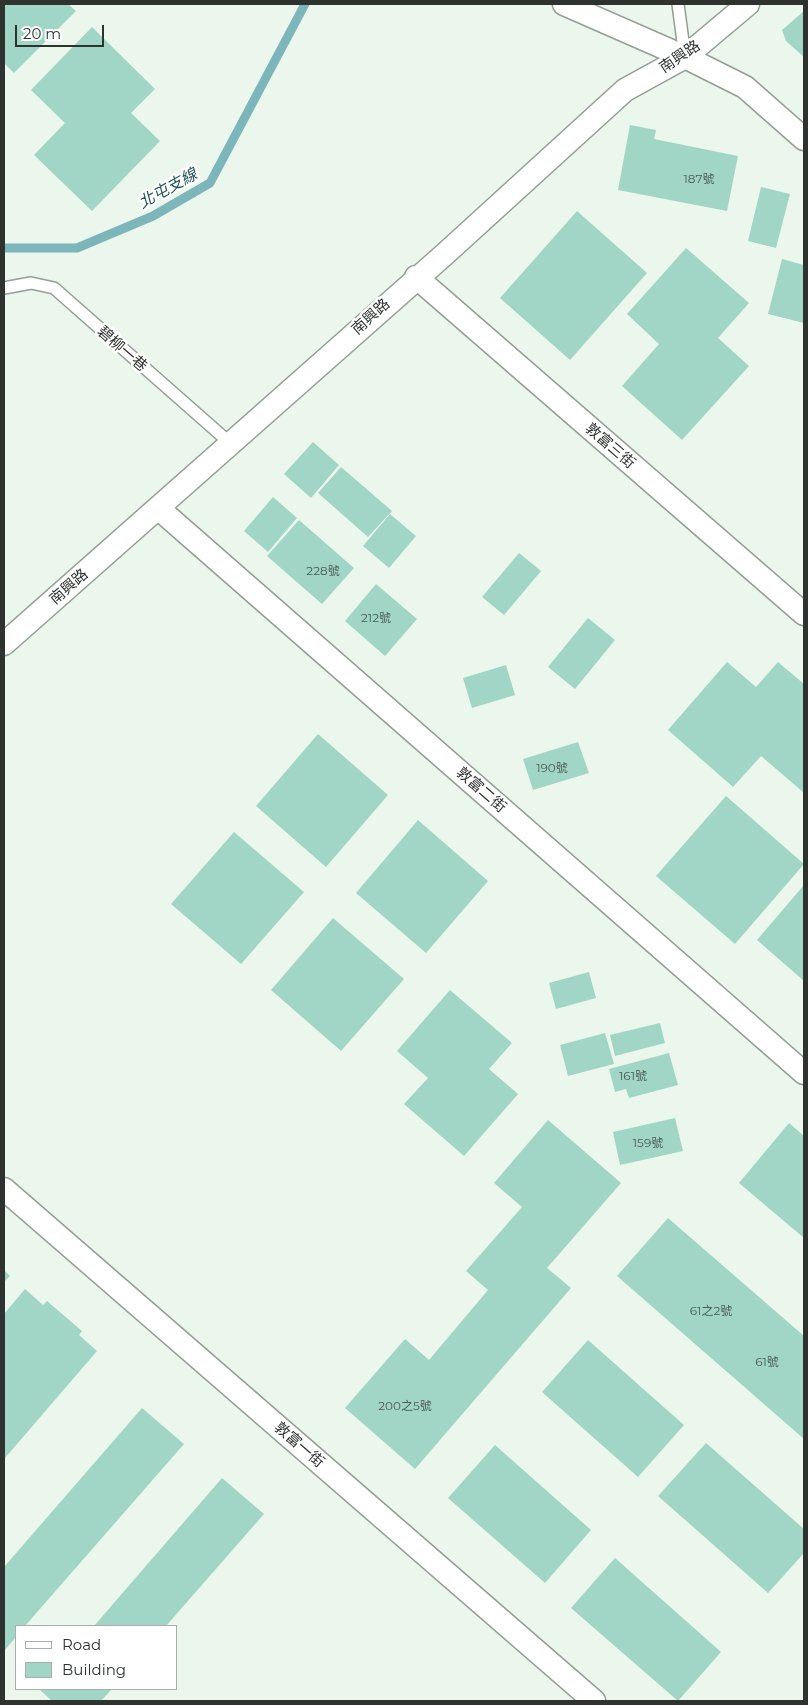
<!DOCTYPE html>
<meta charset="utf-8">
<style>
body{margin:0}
#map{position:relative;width:808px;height:1705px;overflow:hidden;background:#ebf6ec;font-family:Montserrat,sans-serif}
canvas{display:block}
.frame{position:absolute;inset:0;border:5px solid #2e332f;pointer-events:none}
.legend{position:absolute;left:15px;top:1625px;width:162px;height:65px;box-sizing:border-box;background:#fff;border:1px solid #abadac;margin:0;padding:6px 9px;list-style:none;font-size:15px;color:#2e332f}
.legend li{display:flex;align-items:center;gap:10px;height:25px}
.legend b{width:25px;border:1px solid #abadac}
.scale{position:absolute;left:15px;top:25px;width:89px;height:22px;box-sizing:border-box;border:2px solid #2e332f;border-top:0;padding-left:6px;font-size:15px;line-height:18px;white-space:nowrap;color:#2e332f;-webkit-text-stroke:4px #fff;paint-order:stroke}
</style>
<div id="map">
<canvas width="808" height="1705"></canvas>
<div class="frame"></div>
<ul class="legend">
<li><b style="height:6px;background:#fff"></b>Road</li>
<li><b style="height:14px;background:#a1d6c6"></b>Building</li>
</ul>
<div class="scale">20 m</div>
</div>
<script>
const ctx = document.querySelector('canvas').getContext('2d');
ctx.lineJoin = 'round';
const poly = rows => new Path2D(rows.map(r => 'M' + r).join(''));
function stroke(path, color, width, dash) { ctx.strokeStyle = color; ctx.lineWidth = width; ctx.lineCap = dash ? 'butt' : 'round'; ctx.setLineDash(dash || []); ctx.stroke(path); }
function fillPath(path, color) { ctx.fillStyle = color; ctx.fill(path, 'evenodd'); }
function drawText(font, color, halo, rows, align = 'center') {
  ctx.font = font + ' Montserrat,"Noto Sans TC",sans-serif'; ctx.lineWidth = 5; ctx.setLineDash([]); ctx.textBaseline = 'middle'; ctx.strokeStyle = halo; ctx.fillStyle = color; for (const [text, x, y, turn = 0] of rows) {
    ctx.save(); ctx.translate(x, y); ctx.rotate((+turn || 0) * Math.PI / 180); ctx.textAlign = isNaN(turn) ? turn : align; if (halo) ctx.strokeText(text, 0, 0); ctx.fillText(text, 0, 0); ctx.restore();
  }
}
const stream = poly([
 [4,248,77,248,153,216,210,183,305,4]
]);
const building = poly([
 [4,4,68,4,76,11,14,73,4,63],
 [804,11,804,57,786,41,782,30],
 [92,27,155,89,131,113,160,141,92,211,34,155,65,123,31,90],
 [630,125,656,130,654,139,738,156,727,211,618,190],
 [761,187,790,194,776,248,748,241],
 [577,211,647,273,570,360,500,298],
 [686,248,749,303,718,338,749,366,682,440,622,386,659,344,627,314],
 [782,259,804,265,804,323,768,314],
 [313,442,339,465,311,498,284,474],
 [341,467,392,511,368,537,318,493],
 [273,497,297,518,268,552,244,531],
 [390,514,416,536,389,568,363,546],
 [299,520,354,568,322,604,267,556],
 [519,553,541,571,504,615,482,597],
 [376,584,417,619,385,656,345,621],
 [588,618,615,640,575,689,548,667],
 [727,662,756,687,778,662,804,684,803,792,761,756,733,787,668,730],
 [506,665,515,695,472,708,463,678],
 [318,734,388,795,326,867,256,806],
 [578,742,589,773,533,790,523,759],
 [726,796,804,864,735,944,656,876],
 [418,820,488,881,426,953,356,893],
 [234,832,304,892,241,964,171,904],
 [804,885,804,981,757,940],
 [333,918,404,979,341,1051,271,990],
 [589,972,596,998,556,1009,549,983],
 [450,990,512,1043,489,1069,518,1094,464,1156,404,1104,428,1078,397,1051],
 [660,1023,665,1043,615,1056,610,1035],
 [605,1033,614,1064,568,1076,560,1045],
 [669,1053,678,1085,629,1098,626,1089,615,1092,609,1069],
 [675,1118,683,1151,620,1165,613,1132],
 [548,1120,621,1183,547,1268,571,1288,415,1469,345,1408,405,1339,429,1360,488,1290,466,1271,522,1207,494,1183],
 [789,1123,804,1136,804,1238,739,1183],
 [668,1218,804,1336,804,1439,617,1276],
 [4,1270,10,1276,4,1282],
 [25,1289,43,1305,47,1301,82,1331,79,1335,97,1351,5,1458,4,1314],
 [588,1340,684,1425,638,1477,542,1392],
 [142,1408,184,1444,25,1626,16,1626,16,1637,4,1651,4,1567],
 [706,1443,804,1529,804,1553,768,1593,658,1496],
 [495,1445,591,1530,545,1583,448,1498],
 [222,1478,264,1514,166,1626,94,1626],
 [615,1558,721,1652,678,1701,571,1608],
 [39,1689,112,1689,101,1701,52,1701]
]);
const service = poly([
 [678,4,685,57],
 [4,288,31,283,54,288,230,443]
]);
const minor = poly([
 [564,4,685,57,745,87,804,139],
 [416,277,804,614],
 [158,508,804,1073],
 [4,644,445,254,625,90,685,57,748,4],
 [4,1189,594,1701]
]);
const numberNames = [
 ["187號",699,179],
 ["228號",323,571],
 ["212號",376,618],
 ["190號",552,768],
 ["161號",633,1076],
 ["159號",648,1143],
 ["61之2號",711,1311],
 ["61號",767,1362],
 ["200之5號",405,1406]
];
const streetNames = [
 ["南興路",680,57,-34],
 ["南興路",371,317,-42],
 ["碧柳一巷",122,349,41],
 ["敦富三街",610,446,41],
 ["南興路",69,587,-41],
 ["敦富二街",481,790,41],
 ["敦富一街",299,1445,41]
];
const waterNames = [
 ["北屯支線",168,189,-29]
];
stroke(stream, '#7db6ba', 9);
fillPath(building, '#a1d6c6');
stroke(service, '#939e94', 14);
stroke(minor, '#939e94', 25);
stroke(service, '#fff', 11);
stroke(minor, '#fff', 22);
drawText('12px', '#4b5c55', null, numberNames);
drawText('15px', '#2e332f', '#fff', streetNames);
drawText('italic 16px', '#215356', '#fff', waterNames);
</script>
